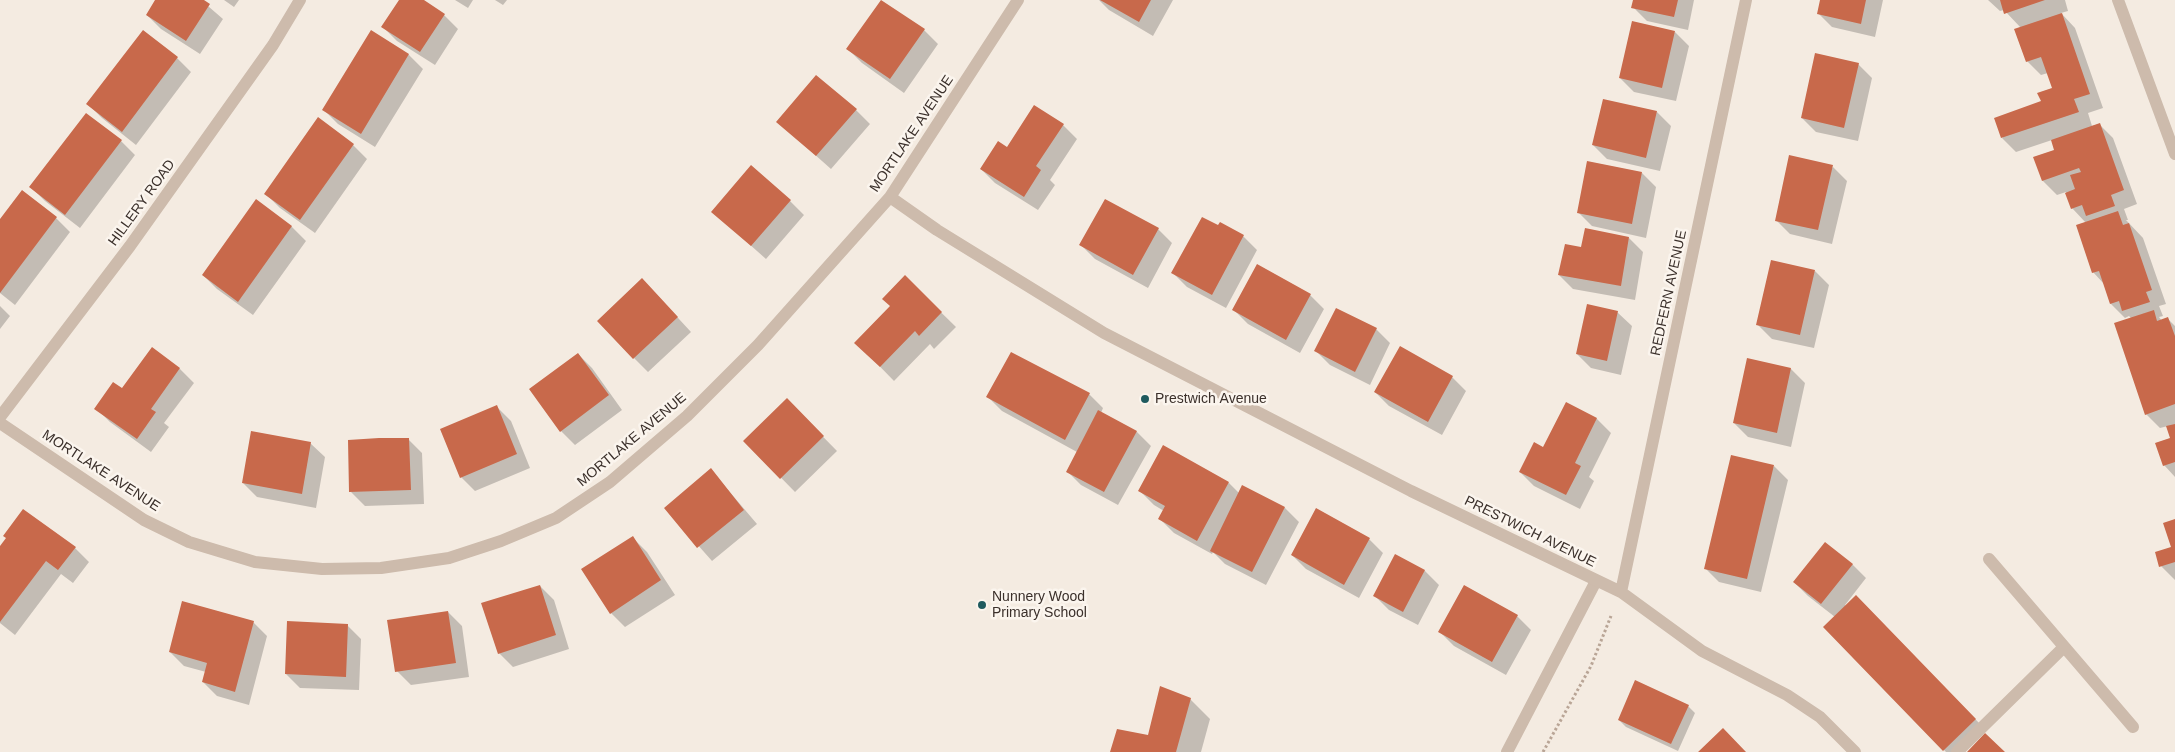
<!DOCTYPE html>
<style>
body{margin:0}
canvas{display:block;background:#f4ebe1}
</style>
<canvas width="2175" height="752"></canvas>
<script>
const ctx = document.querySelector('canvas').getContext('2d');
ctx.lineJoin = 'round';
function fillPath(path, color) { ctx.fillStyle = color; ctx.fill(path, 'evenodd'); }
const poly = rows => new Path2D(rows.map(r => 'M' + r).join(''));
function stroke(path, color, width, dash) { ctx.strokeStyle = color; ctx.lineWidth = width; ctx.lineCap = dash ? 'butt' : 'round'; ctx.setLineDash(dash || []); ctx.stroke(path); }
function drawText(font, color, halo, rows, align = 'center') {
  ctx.font = font + ' Helvetica,sans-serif'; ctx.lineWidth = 5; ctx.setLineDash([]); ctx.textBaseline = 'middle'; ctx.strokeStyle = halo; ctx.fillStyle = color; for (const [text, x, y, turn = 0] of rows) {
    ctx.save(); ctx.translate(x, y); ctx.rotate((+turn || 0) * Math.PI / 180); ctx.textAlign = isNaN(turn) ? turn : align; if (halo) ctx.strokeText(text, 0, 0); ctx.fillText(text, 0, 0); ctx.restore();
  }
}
const shadow = poly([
 [157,0,201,0,223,19,200,54,161,29,147,15],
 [224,0,239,0,234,7],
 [401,0,422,0,444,15,458,29,435,65,397,41,383,27],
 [455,0,473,0,468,8],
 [495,0,507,0,503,5],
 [1099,0,1173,0,1153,36,1109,10],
 [1634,0,1694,0,1688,30,1647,21,1633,7],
 [1821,0,1883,0,1875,37,1832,27,1818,13],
 [1988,0,2065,0,2068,11,2061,13,2075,28,2103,108,2088,113,2092,126,2099,124,2113,138,2137,204,2124,209,2128,220,2126,220,2143,238,2166,304,2159,306,2163,316,2159,317,2162,321,2168,319,2175,326,2175,477,2164,465,2172,439,2168,426,2160,428,2146,414,2132,319,2129,316,2125,318,2111,304,2104,284,2093,272,2086,223,2072,208,2066,192,2057,195,2043,181,2035,158,2056,151,2052,140,2016,152,2002,138,2042,102,2054,88,2048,73,2041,75,2027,61,2021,28,2004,10,2000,11],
 [882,1,924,30,938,44,904,93,862,63,848,49],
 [371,32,409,55,423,69,375,147,338,124,324,110],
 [1675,32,1689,46,1676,101,1634,92,1620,78],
 [177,58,191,72,136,145,102,118,88,104],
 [1858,64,1872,78,1858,141,1816,132,1802,118],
 [856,110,870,124,831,169,778,122],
 [1657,112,1671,126,1660,171,1607,159,1593,145],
 [1063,125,1077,139,1050,180,1055,185,1038,210,995,183,981,169,1007,149],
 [121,141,135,155,80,228,45,201,31,187],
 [353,145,367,159,315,233,280,208,266,194],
 [1833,167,1847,181,1832,244,1790,234,1776,220],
 [1642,173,1656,187,1646,238,1592,226,1578,212],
 [22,192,56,218,70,232,15,305,0,293,0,221],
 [256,201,292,227,306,241,253,315,217,289,203,275],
 [790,201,804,215,766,259,713,212],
 [1158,229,1172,243,1148,288,1095,259,1081,245],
 [1243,236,1257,250,1226,308,1187,287,1173,273],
 [1629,238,1643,252,1635,300,1573,289,1559,275,1582,248],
 [1815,271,1829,285,1814,348,1772,339,1758,325],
 [905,277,956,327,934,349,930,344,894,381,856,342,891,307],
 [656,294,691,332,648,372,634,358],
 [1310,295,1324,309,1300,353,1248,324,1234,310],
 [0,306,10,316,0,329],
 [1337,309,1376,329,1390,343,1370,385,1330,365,1316,351],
 [1617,312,1632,326,1621,375,1591,368,1577,354],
 [152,349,180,369,194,383,164,423,169,427,151,452,110,422,96,408,122,390],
 [578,354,592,368,622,410,575,445,561,431],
 [1748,360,1791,369,1805,383,1791,447,1748,437,1734,423],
 [1452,377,1466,391,1442,435,1389,406,1375,392],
 [1089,394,1103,408,1101,413,1137,432,1151,446,1118,505,1081,485,1067,471,1077,452,1002,411,988,397],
 [787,400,837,451,795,492,745,441],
 [1567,404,1597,419,1611,433,1589,477,1594,481,1580,509,1534,486,1520,472,1544,449],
 [497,407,511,421,530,468,475,491,461,477],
 [408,439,422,453,424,504,365,506,351,492],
 [310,443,325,457,316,508,257,497,243,483],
 [1774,466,1788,480,1761,592,1719,582,1705,568],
 [711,470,757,524,712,561,665,508],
 [1229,483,1239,493,1285,508,1299,522,1266,585,1225,564,1213,552,1212,554,1174,533,1160,519,1164,511,1154,505,1140,491],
 [2175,520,2175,580,2161,566,2172,548],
 [633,538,647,552,675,595,625,627,611,613],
 [1369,539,1383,553,1359,598,1306,569,1292,555],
 [0,548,75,548,89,562,73,583,61,574,15,635,0,623],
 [1396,555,1425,571,1439,585,1418,625,1389,610,1375,596],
 [1852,564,1866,578,1845,605,1846,606,1856,597,1982,726,1956,752,1946,752,1825,627,1835,617,1808,596,1794,582],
 [540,586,554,600,569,649,513,667,499,653],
 [448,612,462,626,469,677,411,685,397,671],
 [1517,616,1531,630,1506,675,1454,646,1440,632],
 [253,622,267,636,249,705,217,696,203,682,206,672,184,666,170,652],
 [347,625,361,639,359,690,300,688,286,674],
 [1190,699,1210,719,1201,752,1112,752,1149,737],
 [1688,706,1695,713,1678,751,1626,727,1619,720]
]);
const building = poly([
 [155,0,204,0,210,4,186,41,146,15],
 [399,0,424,0,445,14,420,52,381,27],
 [881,0,925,29,890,79,846,49],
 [1100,0,1151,0,1139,22],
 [1633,0,1678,0,1674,17,1631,8],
 [1820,0,1866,0,1861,24,1817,14],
 [2000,0,2045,0,2004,14],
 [2062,13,2090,94,2074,99,2079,112,2001,138,1994,118,2041,101,2037,93,2052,88,2041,57,2026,62,2014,29],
 [1632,21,1675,31,1662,88,1619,78],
 [143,30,178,57,122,132,86,104],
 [371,30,409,54,361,134,322,110],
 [1815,53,1859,63,1844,128,1801,118],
 [816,75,857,109,816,156,776,122],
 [1603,99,1657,111,1646,158,1592,145],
 [1034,105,1064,124,1036,166,1041,170,1024,197,980,169,998,141,1007,147],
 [86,113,122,140,65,215,29,187],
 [318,117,354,144,300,220,264,194],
 [2100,123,2124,190,2111,195,2115,206,2086,216,2082,205,2071,209,2065,193,2075,189,2070,175,2081,172,2079,168,2042,181,2033,157,2054,150,2051,140],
 [1789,155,1833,165,1818,230,1775,221],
 [1587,161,1642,172,1632,224,1577,213],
 [751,165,791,200,751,246,711,212],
 [22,190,57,217,0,293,0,219],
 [256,199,292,226,238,302,202,275],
 [1105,199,1159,228,1133,275,1079,245],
 [2118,211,2123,225,2129,223,2152,290,2146,292,2150,302,2122,311,2119,301,2110,304,2099,271,2092,273,2076,225],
 [1202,217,1218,225,1220,222,1244,235,1212,295,1171,273],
 [1585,228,1629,237,1621,286,1558,275,1565,244,1581,247],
 [1771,260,1815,270,1800,335,1756,325],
 [1257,264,1311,294,1286,340,1232,310],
 [905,275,942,312,919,336,915,331,880,367,854,343,890,306,882,299],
 [642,278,678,317,633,359,597,321],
 [1587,304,1618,311,1607,361,1576,354],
 [1336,308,1377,328,1355,372,1314,351],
 [2154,310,2157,321,2168,317,2175,336,2175,404,2145,415,2114,323],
 [1400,346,1453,376,1428,422,1374,392],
 [152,347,180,368,151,409,156,412,137,439,94,409,113,382,122,388],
 [1011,352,1090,393,1065,440,986,397],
 [578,353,609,395,560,432,529,389],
 [1747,358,1791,368,1777,433,1733,423],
 [787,398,824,436,780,479,743,441],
 [1566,402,1597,418,1575,463,1581,466,1566,495,1519,472,1534,442,1543,447],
 [497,405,517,454,460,478,440,429],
 [1098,410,1137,431,1104,492,1066,472],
 [2175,424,2175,462,2163,466,2155,443,2170,438,2166,426],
 [251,431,311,442,302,494,242,483],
 [379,438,409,438,411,490,349,492,348,440],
 [1163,445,1229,482,1197,541,1158,519,1165,506,1138,491],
 [1731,455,1774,465,1747,579,1704,569],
 [711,468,744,510,697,548,664,508],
 [1242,485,1285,507,1252,572,1210,551],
 [1316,508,1370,538,1344,585,1291,555],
 [23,509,76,547,58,570,46,561,0,622,0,546,6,538,3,536],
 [2175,519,2175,562,2159,567,2155,552,2171,547,2163,523],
 [633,536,661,580,610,614,581,569],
 [1825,542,1853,564,1821,604,1793,582],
 [1395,554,1425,570,1403,612,1373,596],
 [540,585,556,635,498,654,481,603],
 [1464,585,1518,615,1492,662,1438,632],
 [1856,595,1976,719,1943,751,1823,627],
 [182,601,254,621,235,692,202,682,207,663,169,652],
 [448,611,456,663,395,672,387,620],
 [287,621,348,624,346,677,285,674],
 [1635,680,1689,705,1671,744,1618,720],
 [1160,686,1191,698,1176,752,1110,752,1117,729,1148,735],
 [1723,728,1746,752,1698,752],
 [1985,733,2005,752,1967,752]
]);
const path = poly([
 [1543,752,1591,666,1611,616]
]);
const service = poly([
 [1989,559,2133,727],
 [1507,752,1596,581],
 [1957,752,2064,647]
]);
const minor = poly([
 [2118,0,2175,154],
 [890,197,937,230,1104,333,1411,491,1621,592,1702,651,1787,695,1820,717,1855,752],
 [0,417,130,246,273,45,300,0],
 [0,423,144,520,189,542,255,562,322,569,381,568,449,558,501,541,556,518,610,482,687,416,758,345,890,197,1018,0],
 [1621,592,1746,0]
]);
const markers = [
 [1145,399,5,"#1f5a5e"],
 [982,605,5,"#1f5a5e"]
];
const streetNames = [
 ["MORTLAKE AVENUE",912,134,-56],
 ["HILLERY ROAD",142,203,-54],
 ["REDFERN AVENUE",1669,293,-78],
 ["MORTLAKE AVENUE",632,440,-40],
 ["MORTLAKE AVENUE",101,471,33],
 ["PRESTWICH AVENUE",1530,532,26]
];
const poiNames = [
 ["Prestwich Avenue",1155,399],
 ["Nunnery Wood",992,597],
 ["Primary School",992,613]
];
fillPath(shadow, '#0003');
fillPath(building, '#c8694b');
stroke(path, '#b9a596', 3, [2.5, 2.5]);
stroke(service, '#cdbbac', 12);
stroke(minor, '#cdbbac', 12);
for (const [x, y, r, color] of markers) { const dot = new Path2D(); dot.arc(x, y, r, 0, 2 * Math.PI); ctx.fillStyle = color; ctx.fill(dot); stroke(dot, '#fbf5ee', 2); }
drawText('14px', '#3b302b', '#fbf5ee', streetNames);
drawText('14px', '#3b302b', '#fbf5ee', poiNames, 'left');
</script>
